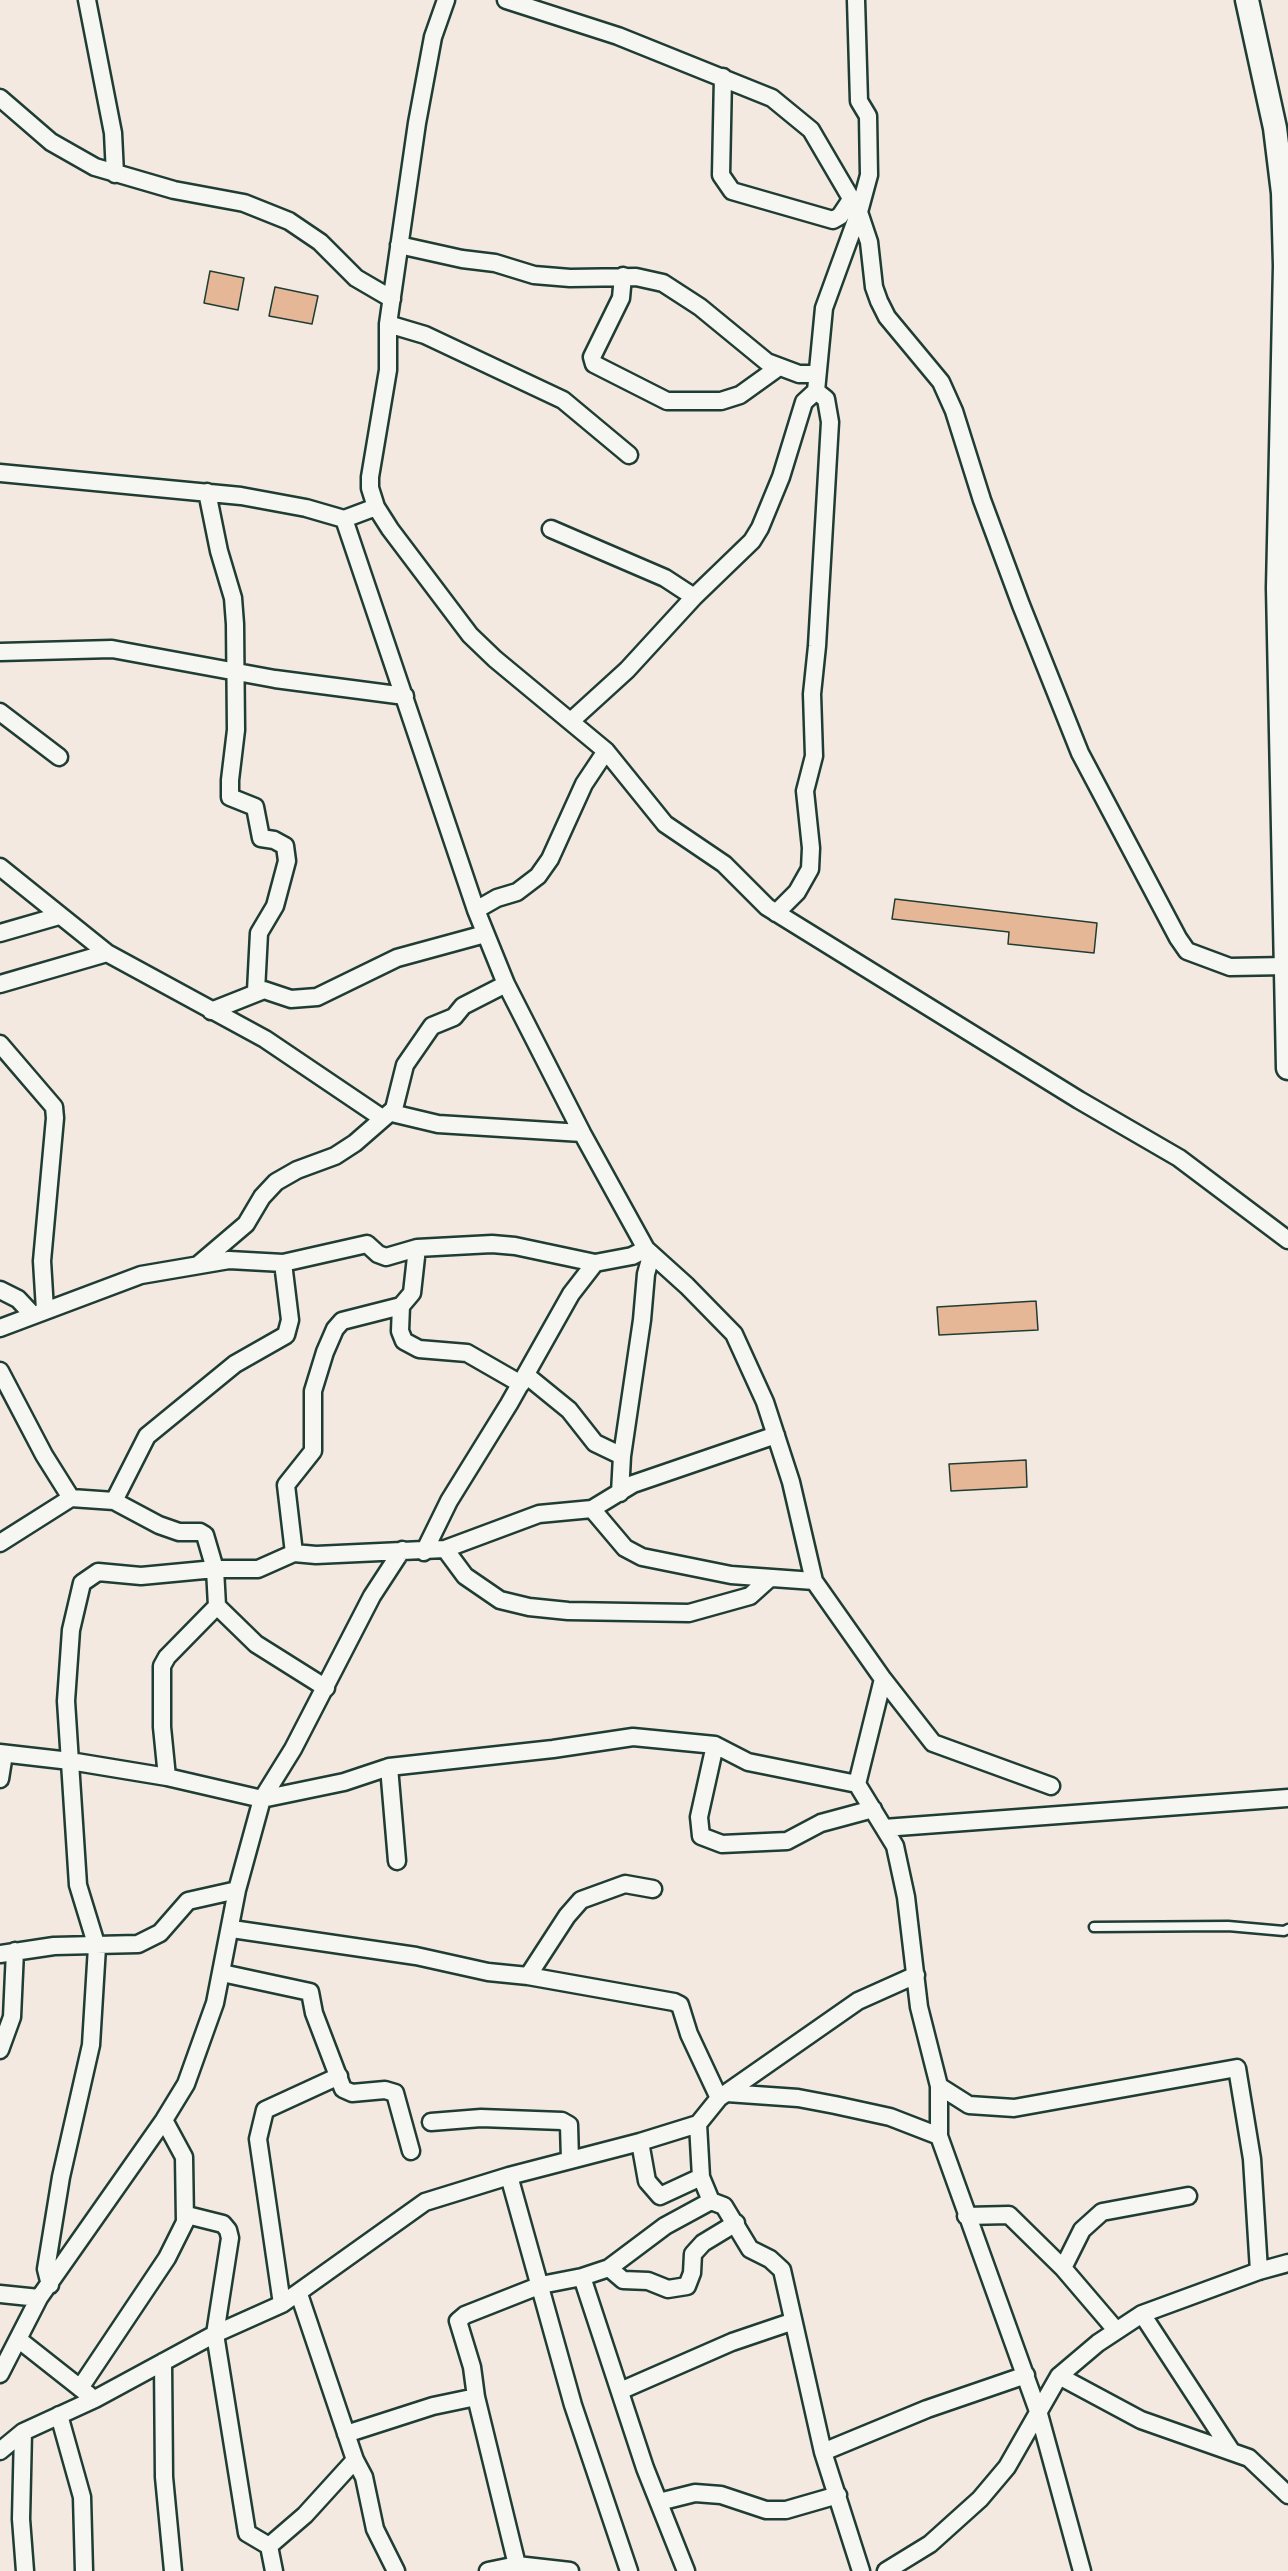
<!DOCTYPE html>
<style>
body{margin:0}
canvas{display:block;background:#f3e9e0}
</style>
<canvas width="1288" height="2571"></canvas>
<script>
const ctx = document.querySelector('canvas').getContext('2d');
ctx.lineJoin = 'round';
function fillPath(path, color) { ctx.fillStyle = color; ctx.fill(path, 'evenodd'); }
const poly = rows => new Path2D(rows.map(r => 'M' + r).join(''));
function stroke(path, color, width, dash) { ctx.strokeStyle = color; ctx.lineWidth = width; ctx.lineCap = dash ? 'butt' : 'round'; ctx.setLineDash(dash || []); ctx.stroke(path); }
const building = poly([
 [210,271,244,278,238,310,204,303,210,271],
 [275,287,318,296,312,324,269,316,275,287],
 [895,899,1097,923,1094,953,1008,944,1009,932,892,919,895,899],
 [1036,1301,1038,1330,939,1335,937,1307,1036,1301],
 [1026,1460,1027,1487,951,1491,949,1464,1026,1460]
]);
const lane = poly([
 [1094,1927,1228,1926,1284,1931,1288,1929]
]);
const street = poly([
 [87,0,113,133,115,174],
 [446,0,433,37,417,123,388,324,388,370,370,477,370,488,376,507,390,529,470,635,495,659,606,751,665,824,724,864,767,907,1079,1100,1179,1158,1288,1240],
 [506,0,618,36,772,98,811,130,859,212,824,308,816,391,804,402,781,477,760,528,752,541,694,597,627,670,571,721],
 [856,0,859,101,868,116,869,175,859,212,869,242,874,287,879,301,887,317,941,382,954,411,982,500,1021,605,1080,753,1178,938,1187,951,1230,967,1287,966],
 [723,77,721,175,732,191,833,220,840,216,852,198],
 [0,98,51,142,95,167,174,190,244,203,289,221,320,242,356,278,392,299],
 [399,245,462,259,495,263,534,275,570,278,636,277,663,283,700,307,767,362,799,374,816,374],
 [623,276,621,298,592,357,594,364,667,401,721,401,740,395,779,367],
 [388,324,425,335,563,400,629,455],
 [0,473,241,496,306,508,344,519,376,507],
 [207,492,219,551,233,598,235,624,236,730,230,780,230,797,255,807,261,838,274,840,285,846,287,861,275,906,259,933,256,991],
 [344,519,476,910,506,984,582,1133,646,1249,687,1286,734,1334,765,1402,791,1482,814,1581,883,1679,857,1784,895,1846,906,1897,919,2007,939,2086,939,2136,1039,2414,1082,2571],
 [551,529,665,578,694,597],
 [0,652,112,649,275,679,405,696],
 [0,712,59,757],
 [0,867,107,953,265,1039,382,1118],
 [476,910,497,898,517,892,538,876,550,859,584,784,606,751],
 [776,913,797,892,810,869,811,848,805,791,814,756,812,694,817,646,830,422,826,399,816,391],
 [0,933,59,916],
 [0,984,107,953],
 [211,1011,264,990,291,999,317,997,397,958,485,934],
 [0,1044,54,1107,55,1118,42,1261,45,1310],
 [394,1109,396,1114,438,1124,582,1133],
 [417,1248,412,1293,401,1306,400,1331,404,1341,419,1349,467,1353,521,1384],
 [199,1264,246,1224,262,1197,276,1182,297,1170,335,1156,355,1143,394,1109,405,1065,432,1026,454,1017,463,1006,506,984],
 [0,1290,18,1299,33,1315],
 [0,1328,141,1275,229,1260,283,1263,367,1244,378,1254,386,1257,417,1248,492,1244,515,1246,595,1263],
 [0,1371,44,1455,71,1498,114,1501,159,1525,179,1532,200,1532,205,1535,215,1569,217,1606,256,1644,326,1688],
 [526,1375,569,1410,595,1443,622,1456],
 [620,1493,622,1456,642,1320,646,1274,651,1256],
 [114,1501,147,1436,235,1364,286,1335,290,1320,283,1263],
 [592,1509,625,1548,642,1557,731,1575,814,1581],
 [0,1543,71,1498],
 [445,1549,465,1576,500,1600,529,1607,568,1611,689,1613,750,1596,770,1578],
 [424,1552,449,1501,509,1404,571,1294,595,1263,632,1256,646,1249],
 [294,1553,286,1485,313,1451,313,1391,325,1352,335,1329,342,1321,401,1306],
 [883,1679,933,1743,1051,1786],
 [715,1745,699,1817,701,1836,722,1844,787,1841,821,1823,873,1809],
 [0,1753,70,1761,167,1777,262,1799,344,1782,389,1767,553,1749,633,1737,715,1745,748,1762,857,1784],
 [389,1767,397,1861],
 [167,1777,162,1727,162,1666,167,1657,217,1606],
 [0,1779,4,1754],
 [884,1828,1288,1798],
 [232,1929,416,1956,488,1972,528,1976,674,2002,680,2005,689,2034,719,2098],
 [0,1954,54,1946,138,1944,160,1933,188,1901,237,1890],
 [222,1973,310,1992,314,2013,343,2089,352,2093,385,2090,395,2093,411,2151],
 [528,1976,567,1916,581,1900,625,1884,653,1889],
 [0,2050,12,2017,15,1951],
 [939,2086,969,2105,1014,2108,1237,2068,1252,2159,1259,2271],
 [727,2093,798,2098,835,2105,890,2117,939,2136],
 [431,2122,481,2118,562,2121,569,2125,570,2160],
 [698,2124,701,2177,711,2201,724,2206,750,2249,770,2259,782,2270,823,2452,861,2571],
 [640,2142,647,2181,660,2196,701,2177],
 [509,2176,573,2405,629,2571],
 [187,2215,223,2224,228,2230,230,2238,215,2334,247,2533,269,2546],
 [966,2216,1009,2215,1063,2268,1116,2330],
 [609,2268,623,2280,648,2281,668,2289,687,2286,692,2273,693,2254,703,2243,736,2223],
 [1063,2268,1082,2230,1102,2212,1188,2196],
 [50,2285,46,2269,61,2177,91,2045,97,1947,78,1885,66,1701,71,1630,82,1583,98,1572,141,1576,215,1569,258,1569,294,1553,316,1555,445,1549,539,1514,592,1509,633,1484,776,1435],
 [0,2294,39,2298],
 [299,2294,355,2460,364,2477,375,2529,396,2571],
 [282,2304,258,2139,265,2110,339,2076],
 [1142,2314,1230,2449],
 [18,2339,89,2395],
 [163,2362,164,2477,173,2571],
 [0,2374,39,2298,164,2120,186,2084,215,2003,237,1890,262,1799,293,1749,372,1596,402,1550],
 [1059,2376,1141,2420,1249,2458,1288,2495],
 [80,2388,167,2258,185,2222,184,2157,164,2120],
 [620,2391,732,2342,791,2322],
 [476,2397,472,2367,458,2321,465,2315,541,2285,582,2277],
 [59,2415,82,2497,84,2571],
 [23,2432,21,2519,25,2571],
 [346,2434,433,2406,476,2397,517,2565],
 [0,2451,23,2432,95,2399,215,2334,282,2304,425,2202,509,2176,640,2142,698,2124,719,2098,858,2001,916,1975],
 [823,2452,927,2409,1026,2375],
 [659,2502,695,2493,721,2495,766,2510,786,2510,838,2495],
 [274,2571,269,2546,305,2515,355,2460],
 [488,2571,517,2565,570,2571],
 [686,2571,645,2468,582,2277,609,2268,665,2226,711,2201],
 [886,2571,930,2544,980,2499,1007,2467,1059,2376,1098,2343,1142,2314,1259,2271,1288,2263]
]);
const secondary = poly([
 [1247,0,1275,128,1283,193,1285,266,1278,588,1288,1068]
]);
fillPath(building, '#e6b796');
stroke(building, '#1f3d34', 1.5);
stroke(lane, '#1f3d34', 13);
stroke(street, '#1f3d34', 21);
stroke(secondary, '#1f3d34', 27);
stroke(lane, '#f6f6f2', 8);
stroke(street, '#f6f6f2', 16);
stroke(secondary, '#f6f6f2', 22);
</script>
